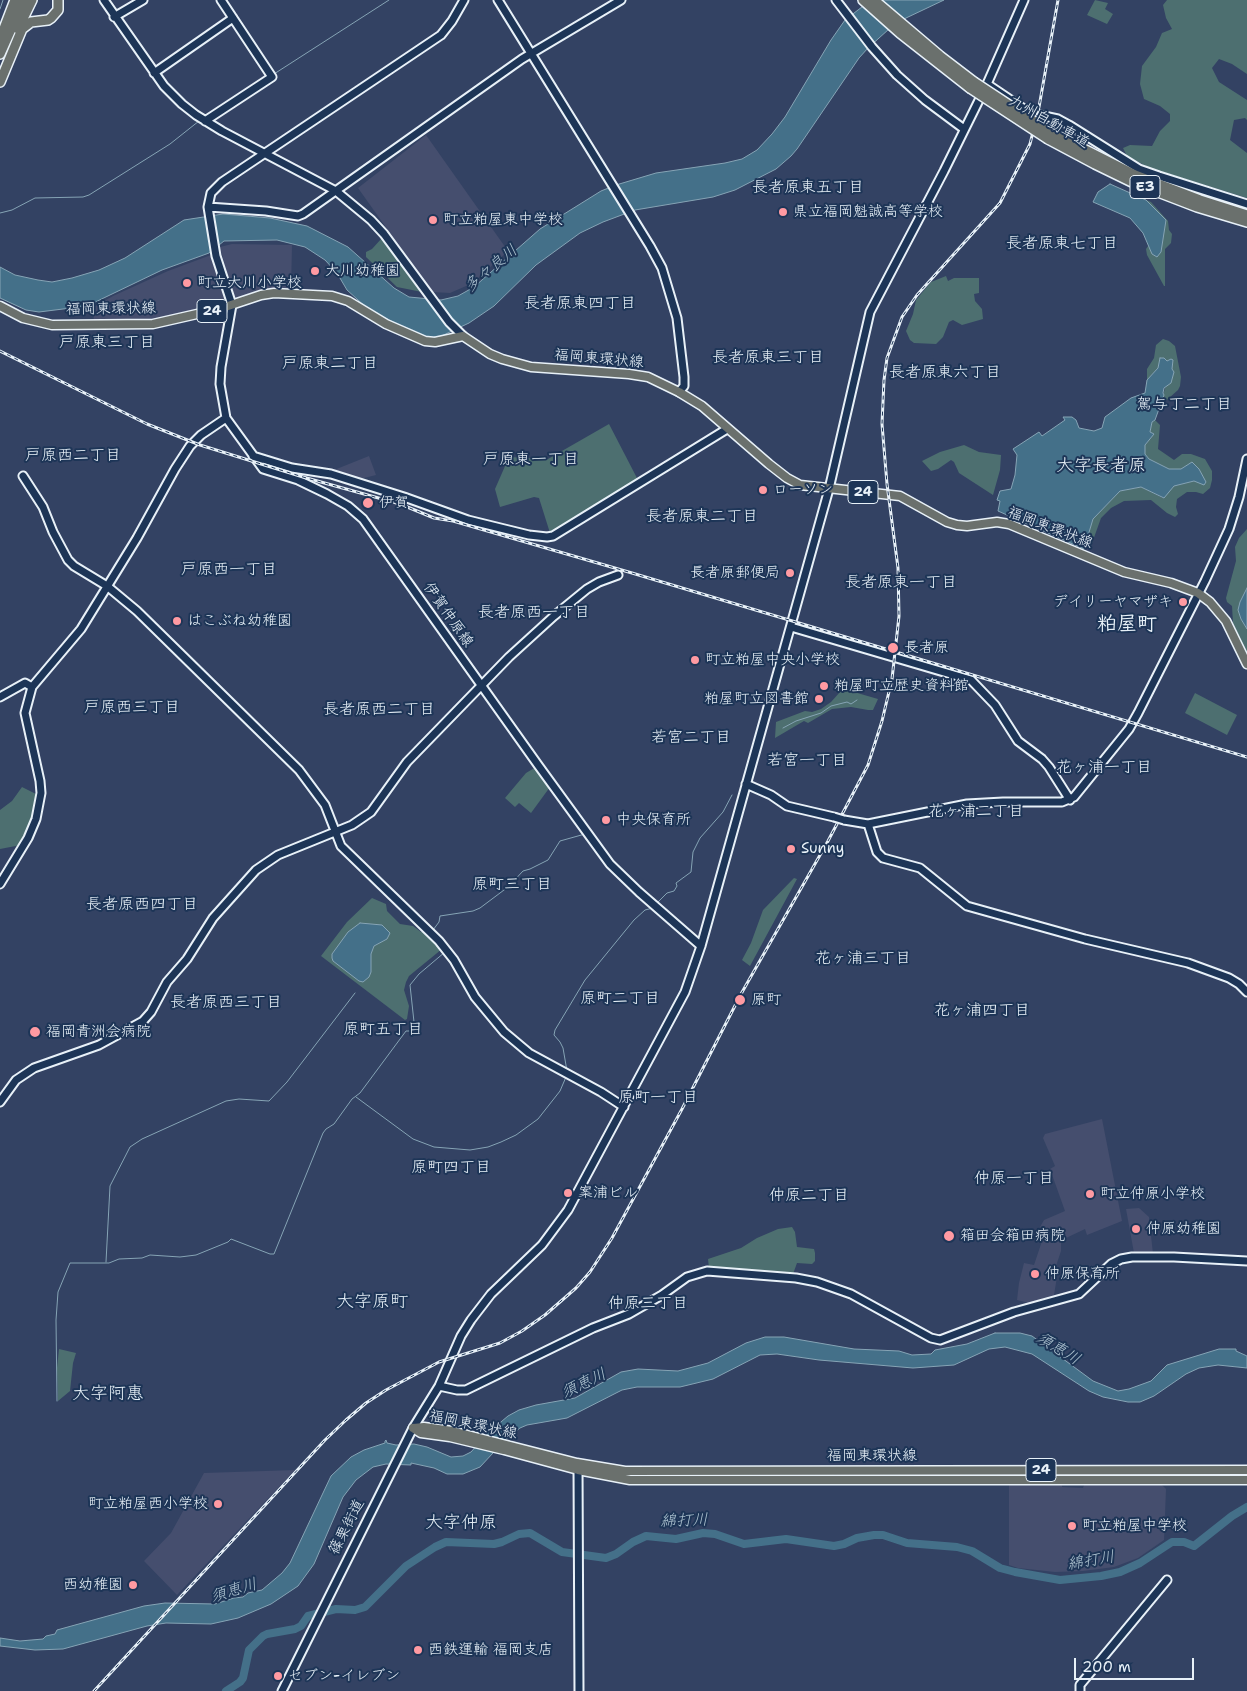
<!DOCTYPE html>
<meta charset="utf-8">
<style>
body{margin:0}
#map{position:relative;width:1247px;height:1691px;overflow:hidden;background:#334263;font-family:"Shantell Sans",sans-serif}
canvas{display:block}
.scale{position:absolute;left:1074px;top:1658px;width:120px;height:22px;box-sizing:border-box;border:2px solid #e8f1f8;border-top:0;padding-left:6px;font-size:15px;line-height:18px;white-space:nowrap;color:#e8f1f8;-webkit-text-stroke:4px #1d3557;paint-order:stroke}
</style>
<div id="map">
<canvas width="1247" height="1691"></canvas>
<div class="scale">200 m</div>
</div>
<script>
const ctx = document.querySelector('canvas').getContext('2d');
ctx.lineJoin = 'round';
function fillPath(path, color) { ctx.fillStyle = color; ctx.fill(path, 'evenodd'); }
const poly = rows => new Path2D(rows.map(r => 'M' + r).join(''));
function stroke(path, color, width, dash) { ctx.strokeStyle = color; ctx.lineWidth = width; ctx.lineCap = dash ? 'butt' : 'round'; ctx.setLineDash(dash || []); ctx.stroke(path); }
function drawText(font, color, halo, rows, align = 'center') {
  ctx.font = font + ' "Shantell Sans","Klee One",sans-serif'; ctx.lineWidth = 4; ctx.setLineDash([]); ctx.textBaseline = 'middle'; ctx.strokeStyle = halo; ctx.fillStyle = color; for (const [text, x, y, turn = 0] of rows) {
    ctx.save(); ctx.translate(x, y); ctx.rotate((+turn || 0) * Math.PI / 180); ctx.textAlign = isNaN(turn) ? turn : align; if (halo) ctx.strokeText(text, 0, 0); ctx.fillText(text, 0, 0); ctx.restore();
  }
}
const built = poly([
 [426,135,508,251,473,283,450,293,432,292,358,188],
 [232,244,292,245,291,291,263,290,237,298,233,295,220,247],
 [211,255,227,304,154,320,94,320,92,308,113,296,168,271],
 [369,456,376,475,360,479,334,470],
 [1102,1119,1122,1221,1087,1235,1085,1229,1066,1238,1061,1242,1061,1251,1055,1269,1057,1277,1054,1295,1029,1303,1017,1300,1019,1283,1024,1263,1034,1265,1045,1232,1040,1227,1044,1220,1065,1211,1050,1169,1055,1166,1043,1138,1045,1134],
 [1139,1208,1149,1217,1153,1254,1134,1253,1126,1209],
 [295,1470,177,1595,144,1561,171,1533,204,1473],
 [1009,1485,1062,1485,1062,1487,1083,1488,1084,1485,1162,1485,1166,1489,1164,1540,1138,1558,1114,1567,1083,1571,1055,1572,1018,1568,1009,1565]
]);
const green = poly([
 [1095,0,1108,3,1105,9,1113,14,1107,24,1087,15],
 [1167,0,1247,0,1247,74,1232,64,1219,59,1212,68,1219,82,1247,100,1247,120,1245,118,1234,120,1230,140,1247,153,1247,198,1150,168,1127,156,1123,148,1130,145,1152,146,1160,131,1170,121,1170,114,1160,106,1144,99,1140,84,1142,66,1156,47,1162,33,1172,29,1166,18,1163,5],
 [1144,199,1151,202,1168,221,1169,230,1172,234,1171,243,1165,249,1165,286,1164,286,1147,255,1146,249,1155,236],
 [382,238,422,292,397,287,366,257,366,252,372,249],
 [946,276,948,281,954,278,979,278,979,293,974,294,975,301,982,309,983,319,962,325,953,320,949,322,943,337,936,344,914,343,910,340,906,331,913,314,916,300,931,282],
 [1163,339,1169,341,1175,346,1181,377,1180,386,1178,390,1160,406,1173,360,1158,368,1147,380,1147,369,1154,358,1156,345],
 [1155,420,1160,425,1158,449,1174,460,1182,454,1191,454,1205,459,1212,471,1212,480,1210,488,1203,494,1196,492,1187,492,1177,499,1176,507,1178,514,1175,517,1167,513,1151,500,1124,501,1111,508,1101,518,1091,546,1084,549,1093,519,1120,491,1141,487,1163,498,1174,486,1194,481,1181,469,1169,469,1149,459,1145,454,1145,445,1154,434,1150,432,1152,422],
 [609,424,638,480,550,533,539,498,534,497,500,507,495,489,509,457,548,459],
 [964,445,979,452,1001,455,1000,470,993,495,959,473,954,462,951,460,938,469,931,471,922,461,940,452],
 [1247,529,1247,655,1233,623,1232,606,1227,602,1226,598,1236,561,1235,547,1239,538],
 [843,683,849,684,847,690,878,699,873,710,868,710,851,707,832,709,808,723,804,721,775,738,776,722,805,711,812,712,821,709,831,702,840,692],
 [1195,693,1237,715,1227,735,1185,713],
 [536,767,550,787,531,813,519,803,515,807,505,798,526,773],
 [22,787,36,794,34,813,30,825,21,845,0,849,0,810,12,801],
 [794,878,797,879,750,966,742,960,751,943,763,910],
 [372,898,386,904,387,911,400,924,413,926,421,932,426,932,442,949,409,976,406,982,404,990,409,1006,407,1019,405,1020,321,956,347,922],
 [792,1227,795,1232,797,1247,814,1249,815,1253,815,1261,812,1264,797,1263,793,1274,709,1268,708,1259,741,1248,757,1238,778,1229],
 [59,1349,76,1353,73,1363,70,1391,58,1401,57,1368]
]);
const water = poly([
 [871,0,944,0,906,18,889,29,868,48,859,58,797,149,791,156,776,169,735,190,713,197,635,210,603,222,580,233,536,265,494,306,469,323,435,339,424,337,408,330,368,309,347,290,337,273,325,260,305,247,277,240,224,241,209,253,162,270,87,306,39,312,26,310,0,298,0,267,15,275,38,280,52,282,72,278,99,270,125,258,184,220,223,214,270,218,307,226,348,247,394,288,409,297,441,300,458,296,474,287,540,229,601,191,616,185,656,173,725,163,742,159,757,150,772,134,785,117,831,40,845,20,871,0],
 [1110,184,1146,200,1166,220,1161,252,1157,257,1152,254,1143,233,1130,218,1093,202,1098,192,1110,184],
 [1160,358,1164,358,1167,361,1171,359,1173,360,1172,369,1174,372,1171,383,1164,388,1163,393,1164,395,1155,420,1152,422,1150,432,1154,434,1145,445,1145,454,1149,459,1169,469,1181,469,1192,462,1199,469,1206,482,1204,485,1194,481,1174,486,1164,498,1141,487,1120,491,1093,519,1084,549,998,511,1000,501,997,500,1000,491,1011,489,1015,475,1017,455,1013,449,1039,432,1042,436,1065,420,1063,417,1072,417,1076,420,1079,428,1094,431,1102,428,1105,417,1131,398,1145,393,1147,380,1158,368,1160,358],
 [1247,588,1247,629,1241,619,1238,610,1240,602,1247,588],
 [360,923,382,925,390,933,387,939,374,946,371,954,371,972,369,977,363,982,359,981,333,961,332,958,332,954,348,932,360,923],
 [995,1333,1020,1333,1032,1336,1093,1381,1118,1391,1129,1389,1151,1381,1167,1365,1219,1349,1236,1349,1236,1351,1247,1356,1247,1368,1218,1365,1199,1368,1186,1374,1154,1396,1140,1402,1128,1402,1103,1397,1089,1391,1032,1354,1005,1347,989,1349,954,1365,913,1368,819,1360,777,1354,760,1355,713,1379,680,1387,637,1387,622,1390,567,1418,527,1425,520,1428,506,1439,480,1467,463,1474,447,1474,434,1468,411,1463,411,1465,386,1464,373,1467,356,1480,343,1497,314,1564,298,1586,271,1604,238,1618,211,1624,166,1623,147,1626,63,1649,35,1650,0,1646,0,1638,20,1641,43,1639,46,1636,55,1634,57,1630,144,1606,165,1603,215,1604,234,1598,243,1597,248,1593,262,1590,282,1573,290,1563,331,1476,351,1457,364,1450,385,1443,385,1441,386,1440,387,1443,396,1445,414,1444,427,1447,451,1457,463,1456,471,1452,487,1434,482,1431,489,1432,508,1416,519,1410,536,1405,575,1398,621,1372,638,1369,678,1371,708,1363,746,1343,765,1337,784,1337,854,1349,899,1351,912,1355,931,1354,935,1350,967,1344,995,1333]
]);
const stream = poly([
 [0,9,3,0],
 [274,74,389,0],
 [242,93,264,78],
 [0,213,12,210,35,198,83,197,89,195,170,144,199,121],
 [783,728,796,721,821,713,831,706,847,702,851,704,857,700],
 [657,903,667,893,674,891,677,886,676,883,691,872,693,852,700,838,723,812,732,795],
 [435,932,433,930,439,922,440,916,473,911,480,908,508,887,523,871,530,869,548,860,560,841,585,834],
 [567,1071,563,1048,560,1042,554,1035,555,1030,585,980,634,920,645,910,653,908],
 [356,1097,413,1139,434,1147,470,1150,488,1147,501,1142,516,1135,538,1119,560,1091,566,1077],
 [106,1262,110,1186,130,1147,142,1139,226,1101,239,1099,269,1101,287,1082,355,993],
 [57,1401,56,1320,58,1292,70,1263,109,1263,119,1259,142,1258,150,1255,180,1257,196,1255,228,1242,231,1239,270,1254,274,1254,323,1133,326,1129,334,1124,352,1099,360,1093,406,1031,410,1031,414,1022,410,985,419,974,445,952]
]);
const river = poly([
 [226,1691,240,1682,243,1678,249,1650,263,1636,267,1634,295,1629,301,1626,308,1616,336,1609,355,1610,365,1607,406,1566,435,1547,446,1542,494,1544,502,1542,519,1534,530,1533,562,1552,606,1558,616,1554,633,1542,646,1536,676,1539,703,1533,715,1534,744,1544,786,1539,834,1546,844,1544,857,1538,874,1535,883,1535,907,1543,957,1547,972,1551,1000,1568,1015,1572,1060,1580,1101,1576,1120,1572,1140,1563,1172,1542,1184,1542,1194,1546,1232,1516,1247,1507]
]);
const secondary = poly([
 [104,0,164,86,182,104,196,115,222,131,336,191,371,220,384,234,449,322,463,336],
 [464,0,452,21,441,35,222,182,211,193,208,207,216,256,232,305,221,367,220,384,226,418,263,469,298,480,327,494,348,506,363,519,538,765,610,864,639,892,701,946],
 [498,0,650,246,662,268,677,318,684,377,684,386,679,392],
 [836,0,872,47,897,75,925,100,964,129],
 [114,17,143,0],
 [154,73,233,18],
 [987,84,1030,113,1058,119,1069,125,1139,169,1159,176,1247,204],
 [205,121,272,77,221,0],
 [208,207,266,211,298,216,303,214,522,59,621,0],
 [253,456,292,468,331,474,404,497,468,520,529,535,547,537,553,536,727,429],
 [23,476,43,507,53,532,68,560,74,566,107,586,137,611,299,770,325,805,341,846,439,941,454,960,475,997,504,1032,529,1053,601,1092,624,1107],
 [791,627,971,680,995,705,1018,741,1042,759,1049,767,1070,800],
 [0,697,25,683,32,687],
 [746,784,771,795,787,806,834,817],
 [844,820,868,824,877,852,883,858,920,868,967,906,1085,939,1188,963,1229,978,1239,984,1247,992],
 [868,824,967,804,1003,802,1062,802,1074,797,1129,729,1138,713,1205,581,1229,529,1239,497,1247,459],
 [0,884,28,838,36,819,41,793,40,781,25,713,32,687,81,629,137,538,175,469,190,446,201,435,226,418],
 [0,1102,16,1080,34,1068,99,1045,143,1021,151,1012,167,982,187,959,213,918,256,870,278,855,352,825,371,812,407,762,509,657,554,616,587,589,599,582,618,575],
 [439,1386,457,1390,466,1390,593,1328,629,1314,662,1295,687,1277,707,1271,796,1278,817,1282,851,1294,931,1338,940,1340,1014,1312,1079,1294,1111,1264,1121,1259,1132,1257,1174,1257,1247,1261],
 [578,1466,579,1691],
 [282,1691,413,1428,439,1386,461,1336,471,1320,491,1294,542,1245,568,1210,685,992,701,946,829,489,870,312,944,171,987,84,1024,0],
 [1080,1691,1080,1685,1167,1580]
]);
const primary = poly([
 [0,306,23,318,52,325,153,324,219,309,261,295,274,293,332,296,348,301,386,324,425,341,435,342,463,336,490,354,502,359,531,367,629,374,648,377,679,392,702,406,769,464,787,478,800,485,900,496,947,522,957,525,967,526,997,522,1009,524,1124,572,1171,583,1198,593,1210,602,1226,621,1247,664],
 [413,1428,421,1433,450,1437,504,1450,578,1470,630,1480,1247,1480],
 [413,1428,424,1427,452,1431,577,1463,625,1471,1247,1470]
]);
const highway = poly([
 [863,0,900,33,970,88],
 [874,0,940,56,974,82],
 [18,29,32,0],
 [0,39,15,0],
 [0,54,24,0],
 [0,82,22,29,31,22,48,20,51,18,58,10,58,0],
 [1050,132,1135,175,1200,200,1247,215],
 [1048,139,1095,164,1132,182,1197,207,1247,222]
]);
const rail = poly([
 [0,351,147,424,200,445,303,477,400,504,434,518,453,521,632,573,1247,757],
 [94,1691,325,1440,346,1420,366,1403,386,1390,439,1362,500,1343,522,1331,545,1315,576,1288,590,1272,612,1238,682,1109,741,994,828,841,868,765,882,721,892,679,899,616,898,568,887,484,882,424,884,380,887,358,902,317,917,295,1000,203,1030,144,1039,107,1058,0]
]);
const secondaryBridge = poly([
 [834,817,844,820]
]);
const highwayBridge = poly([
 [974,82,1050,132],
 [970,88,1048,139]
]);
const markers = [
 [783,212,5,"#ff9aa2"],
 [433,220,5,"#ff9aa2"],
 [315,271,5,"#ff9aa2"],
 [187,283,5,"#ff9aa2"],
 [763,490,5,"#ff9aa2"],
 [368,503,6,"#ff9aa2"],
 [790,573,5,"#ff9aa2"],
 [1183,602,5,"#ff9aa2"],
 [177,621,5,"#ff9aa2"],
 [893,648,6,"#ff9aa2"],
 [695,660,5,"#ff9aa2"],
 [824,686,5,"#ff9aa2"],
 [819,699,5,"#ff9aa2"],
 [606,820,5,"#ff9aa2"],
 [791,849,5,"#ff9aa2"],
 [740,1000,6,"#ff9aa2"],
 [35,1032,6,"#ff9aa2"],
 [568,1193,5,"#ff9aa2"],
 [1090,1194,5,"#ff9aa2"],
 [1136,1229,5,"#ff9aa2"],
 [949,1236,6,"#ff9aa2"],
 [1035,1274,5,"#ff9aa2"],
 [218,1504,5,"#ff9aa2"],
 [1072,1526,5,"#ff9aa2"],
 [133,1585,5,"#ff9aa2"],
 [418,1650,5,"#ff9aa2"],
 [278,1676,5,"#ff9aa2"]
];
const shields = [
 [1145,187,30],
 [212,311,30],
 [863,492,30],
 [1041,1470,30]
];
const shieldNames = [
 ["E3",1145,187],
 ["24",212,311],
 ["24",863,492],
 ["24",1041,1470]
];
const streetNames = [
 ["九州自動車道",1049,122,30],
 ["福岡東環状線",111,309,-1],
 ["福岡東環状線",599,359,5],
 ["福岡東環状線",1050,528,21],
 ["伊賀仲原線",448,615,55],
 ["福岡東環状線",473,1425,12],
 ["福岡東環状線",872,1456],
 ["篠栗街道",347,1527,-63]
];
const poiNames = [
 ["県立福岡魁誠高等学校",793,212],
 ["町立粕屋東中学校",443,220],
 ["大川幼稚園",325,271],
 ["町立大川小学校",197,283],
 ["ローソン",773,490],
 ["伊賀",379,503],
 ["長者原郵便局",780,573,"right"],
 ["デイリーヤマザキ",1173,602,"right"],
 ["はこぶね幼稚園",187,621],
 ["長者原",904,648],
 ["町立粕屋中央小学校",705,660],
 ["粕屋町立歴史資料館",834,686],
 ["粕屋町立図書館",809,699,"right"],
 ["中央保育所",616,820],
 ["Sunny",801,849],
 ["原町",751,1000],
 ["福岡青洲会病院",46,1032],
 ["案浦ビル",578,1193],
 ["町立仲原小学校",1100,1194],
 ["仲原幼稚園",1146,1229],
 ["箱田会箱田病院",960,1236],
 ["仲原保育所",1045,1274],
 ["町立粕屋西小学校",208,1504,"right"],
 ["町立粕屋中学校",1082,1526],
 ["西幼稚園",123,1585,"right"],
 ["西鉄運輸 福岡支店",428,1650],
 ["セブン-イレブン",288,1676]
];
const neighbourhoodNames = [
 ["長者原東五丁目",808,188],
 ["長者原東七丁目",1062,244],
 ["長者原東四丁目",580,304],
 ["戸原東三丁目",107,343],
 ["長者原東三丁目",768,358],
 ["戸原東二丁目",330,364],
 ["長者原東六丁目",945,373],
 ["駕与丁二丁目",1184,405],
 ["戸原西二丁目",73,456],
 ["戸原東一丁目",531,460],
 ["長者原東二丁目",702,517],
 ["戸原西一丁目",229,570],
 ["長者原東一丁目",901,583],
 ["長者原西一丁目",534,613],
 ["戸原西三丁目",132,708],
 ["長者原西二丁目",379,710],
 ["若宮二丁目",691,738],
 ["若宮一丁目",807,761],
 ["花ヶ浦一丁目",1104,768],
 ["花ヶ浦二丁目",976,812],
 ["原町三丁目",512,885],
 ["長者原西四丁目",142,905],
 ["花ヶ浦三丁目",863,959],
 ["原町二丁目",620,999],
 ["長者原西三丁目",226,1003],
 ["花ヶ浦四丁目",982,1011],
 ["原町五丁目",383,1030],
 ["原町一丁目",658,1098],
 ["原町四丁目",451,1168],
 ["仲原一丁目",1014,1179],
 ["仲原二丁目",809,1196],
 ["仲原三丁目",648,1304]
];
const waterNames = [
 ["多々良川",491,269,-40],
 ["須恵川",1058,1349,31],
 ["須恵川",584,1384,-26],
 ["綿打川",684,1521,-2],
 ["綿打川",1091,1561,-9],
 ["須恵川",234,1591,-17]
];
const quarterNames = [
 ["大字長者原",1101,466],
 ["大字原町",372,1302],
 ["大字阿惠",108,1394],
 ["大字仲原",461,1523]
];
const districtNames = [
 ["粕屋町",1127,625]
];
fillPath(built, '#454e6e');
fillPath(green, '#4d6f70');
fillPath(water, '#447089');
stroke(water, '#86a4b5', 1);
stroke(stream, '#86a4b5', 1);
stroke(river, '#447089', 8);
stroke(secondary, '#e8f1f8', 11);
stroke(primary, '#e8f1f8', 11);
stroke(highway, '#e8f1f8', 12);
stroke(secondary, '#1d3557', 7);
stroke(primary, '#6a706d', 8);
stroke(highway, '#6a706d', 9);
stroke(rail, '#e8f1f8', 3);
stroke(rail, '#1d3557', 1, [4]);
stroke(secondaryBridge, '#e8f1f8', 11, []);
stroke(highwayBridge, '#e8f1f8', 12, []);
stroke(secondaryBridge, '#1d3557', 7);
stroke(highwayBridge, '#6a706d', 9);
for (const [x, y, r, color] of markers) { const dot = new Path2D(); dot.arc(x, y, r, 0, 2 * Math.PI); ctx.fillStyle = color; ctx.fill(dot); stroke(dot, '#1d3557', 2); }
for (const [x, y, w] of shields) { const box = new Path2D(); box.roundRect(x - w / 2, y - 11.5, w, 23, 4); ctx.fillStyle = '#1d3557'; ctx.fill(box); stroke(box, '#e8f1f8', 1); }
drawText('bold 14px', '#e8f1f8', null, shieldNames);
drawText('15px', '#e8f1f8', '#1d3557', streetNames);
drawText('15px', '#e8f1f8', '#1d3557', poiNames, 'left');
drawText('16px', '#e8f1f8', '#1d3557', neighbourhoodNames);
drawText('italic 16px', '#afc4d1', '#1d3557', waterNames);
drawText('18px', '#e8f1f8', '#1d3557', quarterNames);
drawText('bold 20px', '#e8f1f8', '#1d3557', districtNames);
</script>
